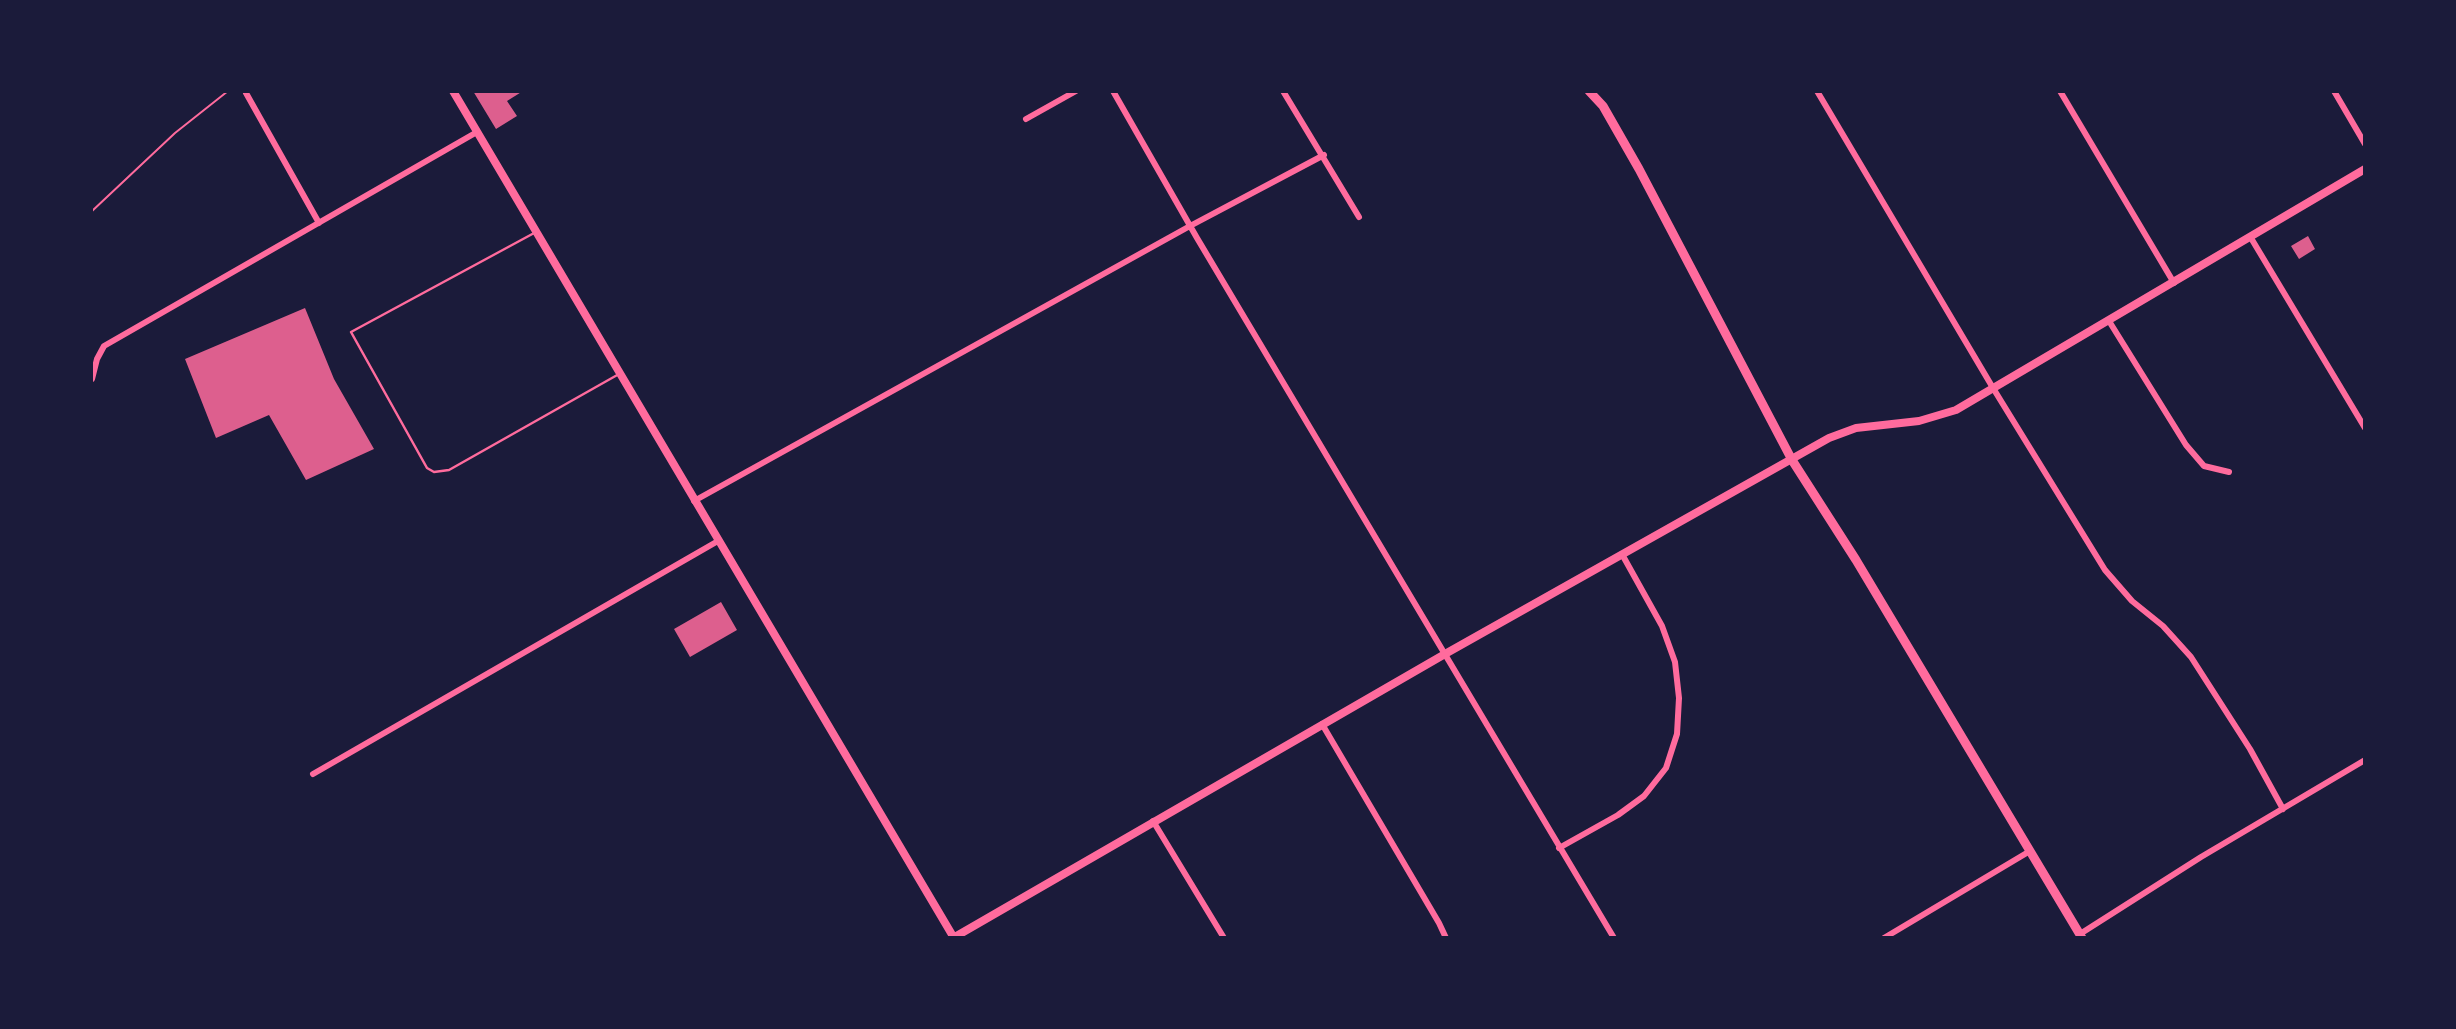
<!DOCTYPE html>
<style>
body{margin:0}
#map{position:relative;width:2456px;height:1029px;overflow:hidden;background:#1b1b3a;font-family:Arial,sans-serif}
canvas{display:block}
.frame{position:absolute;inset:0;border:93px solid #1b1b3a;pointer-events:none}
</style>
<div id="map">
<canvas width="2456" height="1029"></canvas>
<div class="frame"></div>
</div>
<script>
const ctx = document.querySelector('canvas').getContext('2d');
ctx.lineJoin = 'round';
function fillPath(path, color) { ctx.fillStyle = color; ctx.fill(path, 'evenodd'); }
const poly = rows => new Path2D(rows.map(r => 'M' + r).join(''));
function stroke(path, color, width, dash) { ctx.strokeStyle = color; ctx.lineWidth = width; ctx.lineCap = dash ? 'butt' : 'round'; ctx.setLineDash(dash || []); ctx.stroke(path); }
const building = poly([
 [473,91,523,91,507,101,517,116,496,129],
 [2308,236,2315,249,2299,259,2291,246],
 [305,308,334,379,374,449,306,480,269,415,216,438,185,359],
 [721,602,737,630,690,657,674,629]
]);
const path = poly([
 [91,212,175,133,228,91]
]);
const service = poly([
 [536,232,351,332,427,468,434,472,449,470,619,374]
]);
const minor = poly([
 [1113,91,1197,238,1614,938],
 [1283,91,1359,217],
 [1817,91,1993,388,2105,570,2132,601,2163,626,2191,657,2250,749,2283,809],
 [2060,91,2174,283],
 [2334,91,2365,144],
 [246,93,319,223],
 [1026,119,1076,91],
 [2251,238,2365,428],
 [2109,321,2186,445,2204,466,2229,472],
 [92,379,97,359,104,346,477,132],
 [694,501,1190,226,1324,155],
 [1322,724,1439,923,1446,938],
 [313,774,718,541],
 [1153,821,1224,938],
 [1559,848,1618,815,1644,796,1666,768,1677,734,1679,698,1675,662,1662,626,1623,556],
 [2080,934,2201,857,2365,760],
 [1884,938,2030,851]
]);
const tertiary = poly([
 [453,91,954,938],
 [953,938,1445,654,1829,438,1856,428,1919,421,1956,410,2365,169]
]);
const secondary = poly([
 [1589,91,1603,106,1639,169,1792,460,1856,560,2082,938]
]);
fillPath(building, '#dd5f8e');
stroke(path, '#ff6b9d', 2);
stroke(service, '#ff6b9d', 2.5);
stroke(minor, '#ff6b9d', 6);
stroke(tertiary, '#ff6b9d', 8);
stroke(secondary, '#ff6b9d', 9);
</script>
